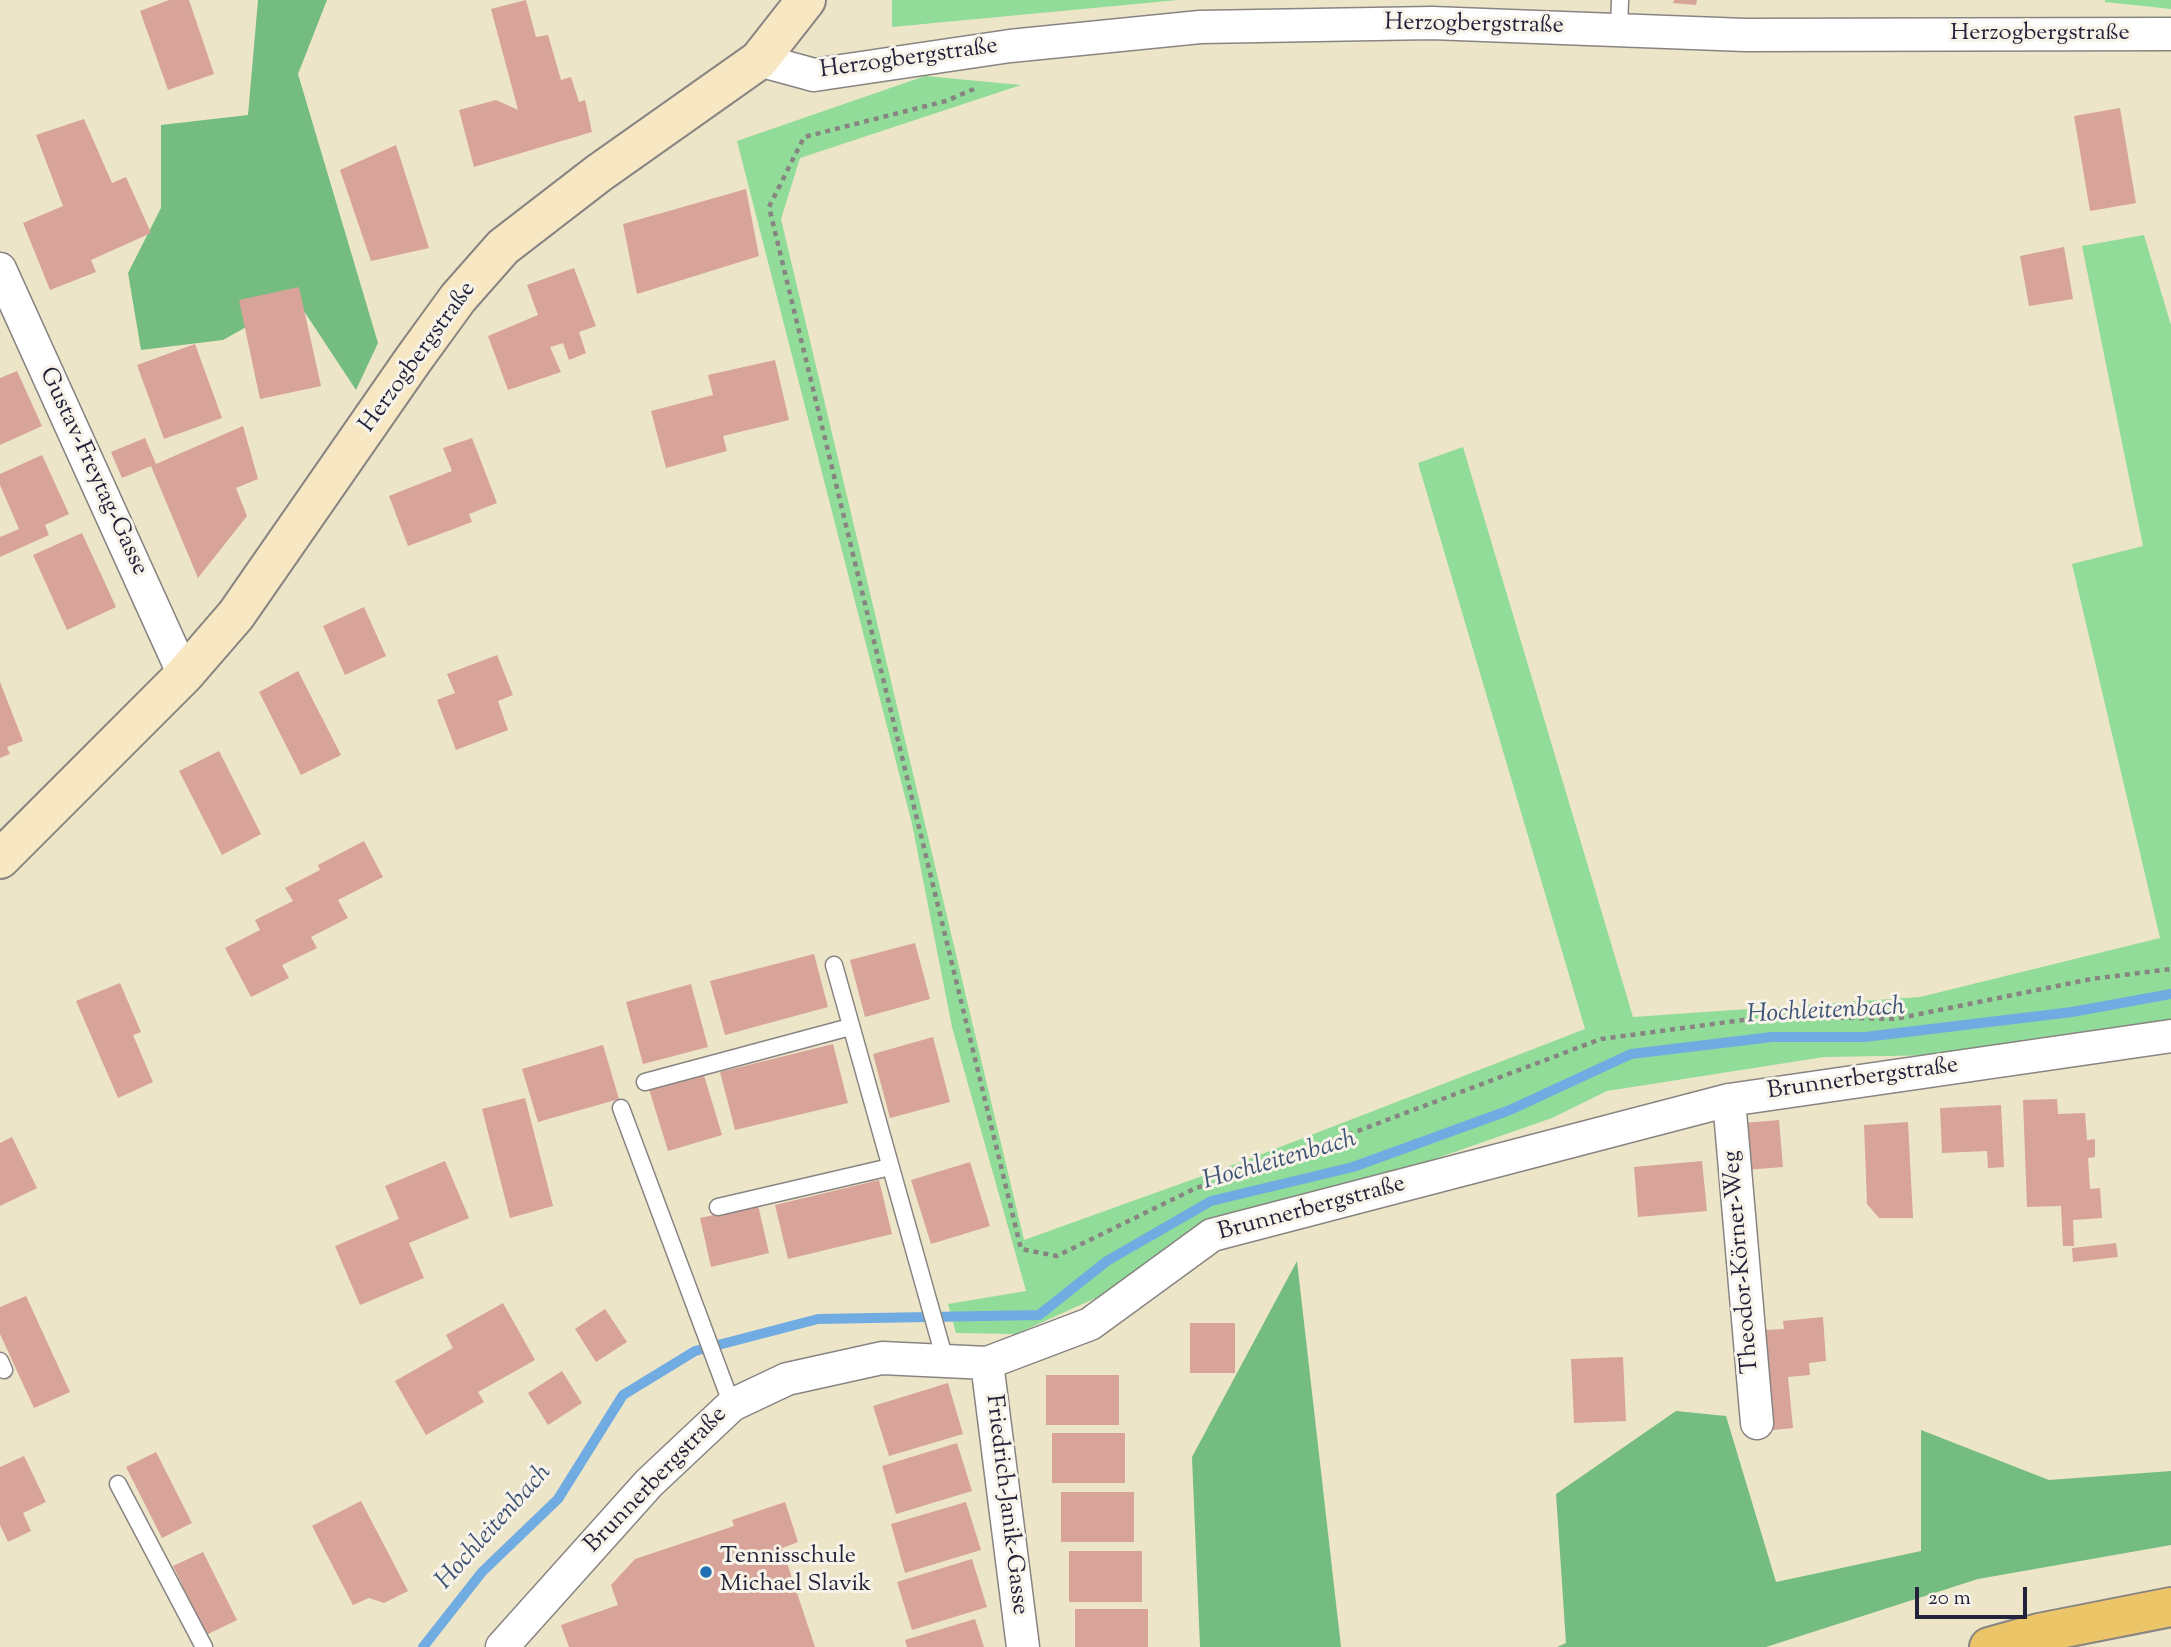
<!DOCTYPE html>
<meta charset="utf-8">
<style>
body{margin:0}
#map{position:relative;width:2171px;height:1647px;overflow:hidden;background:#ede5c8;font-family:"Sorts Mill Goudy",serif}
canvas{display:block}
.scale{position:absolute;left:1915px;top:1587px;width:112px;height:32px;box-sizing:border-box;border:4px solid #22223b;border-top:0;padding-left:9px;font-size:21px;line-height:24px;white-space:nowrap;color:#22223b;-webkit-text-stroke:5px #f7f3e8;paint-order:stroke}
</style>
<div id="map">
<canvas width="2171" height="1647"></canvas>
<div class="scale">20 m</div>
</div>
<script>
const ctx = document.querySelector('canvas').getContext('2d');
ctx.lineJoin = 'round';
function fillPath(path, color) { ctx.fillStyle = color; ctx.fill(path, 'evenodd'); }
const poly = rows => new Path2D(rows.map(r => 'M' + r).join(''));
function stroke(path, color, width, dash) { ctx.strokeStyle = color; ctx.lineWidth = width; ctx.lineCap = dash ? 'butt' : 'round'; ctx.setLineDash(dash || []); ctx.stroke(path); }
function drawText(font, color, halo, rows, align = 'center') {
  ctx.font = font + ' "Sorts Mill Goudy",serif'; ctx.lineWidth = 6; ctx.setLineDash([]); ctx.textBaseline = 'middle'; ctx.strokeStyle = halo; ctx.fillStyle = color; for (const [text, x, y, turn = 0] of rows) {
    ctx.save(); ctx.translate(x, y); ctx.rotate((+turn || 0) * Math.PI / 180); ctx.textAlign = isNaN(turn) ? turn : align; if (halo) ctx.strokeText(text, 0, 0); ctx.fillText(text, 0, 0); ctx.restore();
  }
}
const green = poly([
 [892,0,1178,0,892,27],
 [2105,0,2171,0,2171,9,2105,2],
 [925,76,1021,85,800,158,781,219,1024,1240,1244,1161,1585,1029,1418,463,1463,447,1633,1017,1920,997,2160,938,2072,564,2143,546,2082,246,2144,235,2171,325,2171,1024,1947,1055,1824,1057,1607,1091,1552,1118,1423,1163,1204,1224,1098,1297,1016,1334,956,1333,948,1304,1026,1291,952,1027,912,824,737,141]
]);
const forest = poly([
 [258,0,327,0,298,74,378,343,356,390,296,299,223,340,141,350,128,273,161,208,161,125,248,115],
 [1297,1261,1341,1647,1200,1647,1192,1457],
 [1676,1411,1726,1416,1776,1582,1921,1551,1921,1430,2049,1480,2171,1471,2171,1545,1978,1579,1766,1647,1557,1647,1566,1643,1556,1494]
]);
const stream = poly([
 [423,1647,482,1572,558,1499,623,1395,695,1351,818,1319,1039,1315,1107,1261,1211,1201,1353,1167,1510,1110,1631,1054,1772,1037,1865,1037,2072,1012,2171,994]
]);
const building = poly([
 [169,0,189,0,214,74,168,90,140,11],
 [526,0,536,37,548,35,561,80,571,77,579,102,585,100,592,132,474,167,459,110,496,100,518,110,491,9],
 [1674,0,1697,0,1696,5,1673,3],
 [2120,108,2136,203,2090,211,2074,116],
 [84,119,112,183,126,177,151,233,91,260,96,272,50,290,23,223,63,206,36,135],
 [396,145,429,248,371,261,340,170],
 [746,189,759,256,637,294,623,224],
 [2064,247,2073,299,2029,306,2020,256],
 [574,268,596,326,579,332,586,353,569,360,563,343,550,347,561,372,508,390,488,336,538,315,527,285],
 [299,287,321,386,260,399,239,300],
 [195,344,222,418,164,439,137,365],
 [775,360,789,420,723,436,727,451,666,468,651,411,713,395,708,375],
 [17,371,42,426,0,445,0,378],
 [243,426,258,479,236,488,247,516,198,578,151,466,122,478,111,452,145,438,156,464],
 [472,438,497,503,469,514,472,522,408,546,389,496,452,471,443,448],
 [42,455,69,514,45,525,49,535,0,557,0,537,19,529,0,485,0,474],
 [82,533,116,607,67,630,33,555],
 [364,607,386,656,345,675,323,626],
 [497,655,513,695,498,701,508,730,456,750,437,700,455,693,447,674],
 [298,671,341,755,301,775,259,692],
 [0,682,23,741,7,747,10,754,0,758],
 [219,751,261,834,222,855,179,771],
 [364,841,383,877,338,900,348,918,311,937,317,948,282,965,289,978,251,997,225,948,260,930,255,920,293,901,285,888,320,870,318,865],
 [915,943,930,999,865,1017,850,960],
 [814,954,828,1007,725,1035,710,981],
 [120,983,141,1032,133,1035,153,1082,118,1098,76,1001],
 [691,984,708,1047,643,1064,626,1002],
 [933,1037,950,1102,890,1118,873,1054],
 [833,1044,848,1103,735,1130,720,1072],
 [603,1045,619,1099,538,1122,522,1069],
 [703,1072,722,1135,668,1151,649,1089],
 [525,1098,553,1206,510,1218,482,1109],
 [2057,1099,2058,1114,2085,1113,2087,1140,2095,1139,2095,1157,2088,1158,2090,1189,2100,1188,2102,1218,2073,1220,2074,1246,2063,1246,2061,1206,2027,1207,2023,1100],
 [2001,1105,2004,1167,1988,1168,1987,1151,1942,1153,1940,1108],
 [1779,1120,1783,1167,1746,1170,1743,1123],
 [1908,1122,1913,1218,1879,1218,1867,1204,1864,1125],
 [12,1137,37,1188,0,1206,0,1143],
 [445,1161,469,1218,409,1243,424,1278,360,1305,335,1246,399,1219,385,1186],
 [1702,1161,1707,1211,1638,1217,1634,1167],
 [970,1162,990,1226,931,1244,911,1180],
 [879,1180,892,1234,788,1259,775,1205],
 [758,1205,769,1253,711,1267,700,1218],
 [2116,1243,2118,1257,2073,1262,2072,1248],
 [26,1296,70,1392,34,1408,0,1334,0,1307],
 [503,1303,535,1360,478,1392,484,1402,426,1435,395,1381,453,1348,446,1335],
 [605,1309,627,1342,596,1362,575,1329],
 [1823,1317,1826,1361,1809,1363,1810,1375,1788,1377,1793,1428,1773,1430,1765,1330,1784,1329,1783,1321],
 [1190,1323,1235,1323,1235,1373,1190,1373],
 [1623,1357,1626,1421,1574,1423,1571,1359],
 [562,1371,582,1403,548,1425,528,1393],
 [1046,1375,1119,1375,1119,1425,1046,1425],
 [948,1383,963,1434,889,1456,873,1406],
 [1052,1433,1125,1433,1125,1483,1052,1483],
 [957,1443,972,1491,896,1514,882,1466],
 [156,1452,192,1523,162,1538,126,1467],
 [24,1456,46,1502,23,1513,31,1531,8,1542,0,1525,0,1467],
 [1061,1492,1134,1492,1134,1542,1061,1542],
 [361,1501,408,1591,384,1603,369,1598,353,1605,312,1526],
 [785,1502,798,1542,782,1548,815,1647,569,1647,561,1625,618,1605,611,1585,635,1559,734,1526,732,1520],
 [966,1502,981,1550,905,1573,891,1524],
 [1069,1551,1142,1551,1142,1602,1069,1602],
 [203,1552,237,1620,206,1635,173,1566],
 [972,1559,987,1607,912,1630,897,1582],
 [1075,1609,1148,1609,1148,1647,1075,1647],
 [975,1619,984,1647,907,1647,905,1640]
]);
const path = poly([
 [974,89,946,101,804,137,769,207,1021,1249,1057,1256,1196,1188,1260,1168,1601,1039,1773,1016,1895,1019,2091,979,2171,969]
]);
const service = poly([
 [1619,29,1620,0],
 [834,965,945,1360],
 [645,1082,850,1027],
 [621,1108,732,1405],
 [718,1207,890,1167],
 [0,1361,4,1370],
 [118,1484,204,1647]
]);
const minor = poly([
 [759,60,814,75,1010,46,1200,27,1432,23,1745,35,2171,34],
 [0,269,184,675],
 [1729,1100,1757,1423],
 [987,1363,1023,1647],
 [502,1647,649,1483,732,1405,787,1379,882,1358,987,1363,1090,1324,1212,1235,1729,1100,2171,1036]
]);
const secondary = poly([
 [0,859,184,675,236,615,413,360,458,298,503,247,599,173,759,60,806,0]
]);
const motorway = poly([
 [1989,1647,2039,1633,2171,1607]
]);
const markers = [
 [706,1572,7,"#1f6fb2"]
];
const streetNames = [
 ["Herzogbergstraße",1474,26,1],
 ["Herzogbergstraße",2040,35],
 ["Herzogbergstraße",909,60,-8],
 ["Herzogbergstraße",419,358,-54],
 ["Gustav-Freytag-Gasse",92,472,65],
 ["Brunnerbergstraße",1863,1080,-8],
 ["Brunnerbergstraße",1312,1210,-15],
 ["Theodor-Körner-Weg",1743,1262,-95],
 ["Brunnerbergstraße",657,1481,-46],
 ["Friedrich-Janik-Gasse",1005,1505,83]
];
const poiNames = [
 ["Tennisschule",720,1558],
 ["Michael Slavik",720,1586]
];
const waterNames = [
 ["Hochleitenbach",1826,1013,-3],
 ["Hochleitenbach",1280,1162,-16],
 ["Hochleitenbach",495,1528,-48]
];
fillPath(green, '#91dc98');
fillPath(forest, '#74bc80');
stroke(stream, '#70ace1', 10);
fillPath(building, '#d8a399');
stroke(service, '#888482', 19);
stroke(minor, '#888482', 35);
stroke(secondary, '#888482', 42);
stroke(motorway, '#888482', 42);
stroke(path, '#888482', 4.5, [5, 5]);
stroke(service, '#fff', 16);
stroke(minor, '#fff', 32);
stroke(secondary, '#f7e8c3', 38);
stroke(motorway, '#ecc569', 38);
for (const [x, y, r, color] of markers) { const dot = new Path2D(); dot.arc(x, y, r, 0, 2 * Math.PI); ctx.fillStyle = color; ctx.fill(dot); stroke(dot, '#f7f3e8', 2.5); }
drawText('24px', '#22223b', '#f7f3e8', streetNames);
drawText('24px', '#22223b', '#f7f3e8', poiNames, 'left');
drawText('italic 26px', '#3d5275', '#f7f3e8', waterNames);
</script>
